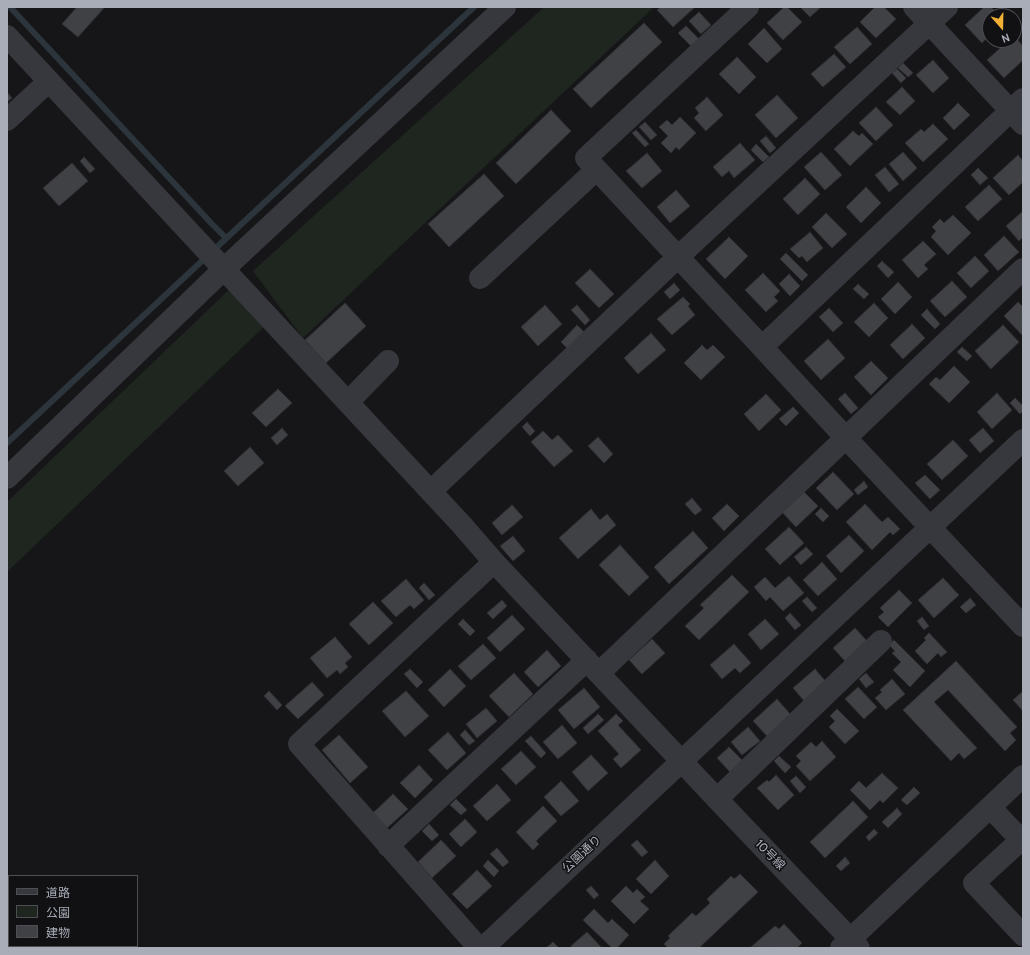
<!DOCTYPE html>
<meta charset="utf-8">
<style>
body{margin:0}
#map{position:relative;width:1030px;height:955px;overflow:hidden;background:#161618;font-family:Cabin,"Noto Sans JP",sans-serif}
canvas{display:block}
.frame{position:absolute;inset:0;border:8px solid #a8adb8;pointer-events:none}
.legend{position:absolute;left:8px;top:875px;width:130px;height:72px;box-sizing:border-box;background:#111113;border:1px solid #4d4f55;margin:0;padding:5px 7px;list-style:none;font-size:12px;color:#a8adb8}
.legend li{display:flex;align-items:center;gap:8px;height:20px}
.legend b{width:20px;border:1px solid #4d4f55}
.north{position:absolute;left:982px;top:8px;width:40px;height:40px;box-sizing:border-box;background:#111113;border:1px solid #4d4f55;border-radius:50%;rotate:160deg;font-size:11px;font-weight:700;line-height:16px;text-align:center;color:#a8adb8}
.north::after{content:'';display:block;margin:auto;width:14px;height:18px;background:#f2b134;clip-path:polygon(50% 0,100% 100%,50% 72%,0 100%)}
</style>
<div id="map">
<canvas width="1030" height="955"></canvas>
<div class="frame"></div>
<ul class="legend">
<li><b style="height:5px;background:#37383d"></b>道路</li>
<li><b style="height:11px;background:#1e261f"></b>公園</li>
<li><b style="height:11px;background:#404145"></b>建物</li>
</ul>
<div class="north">N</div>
</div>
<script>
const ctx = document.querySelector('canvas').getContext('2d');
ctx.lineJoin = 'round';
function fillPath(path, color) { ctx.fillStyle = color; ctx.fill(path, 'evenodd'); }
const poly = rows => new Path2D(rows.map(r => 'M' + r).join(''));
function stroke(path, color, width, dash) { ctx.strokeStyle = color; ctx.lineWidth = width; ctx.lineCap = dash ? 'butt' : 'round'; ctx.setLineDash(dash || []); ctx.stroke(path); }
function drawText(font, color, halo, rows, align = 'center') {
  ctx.font = font + ' Cabin,"Noto Sans JP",sans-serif'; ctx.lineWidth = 3; ctx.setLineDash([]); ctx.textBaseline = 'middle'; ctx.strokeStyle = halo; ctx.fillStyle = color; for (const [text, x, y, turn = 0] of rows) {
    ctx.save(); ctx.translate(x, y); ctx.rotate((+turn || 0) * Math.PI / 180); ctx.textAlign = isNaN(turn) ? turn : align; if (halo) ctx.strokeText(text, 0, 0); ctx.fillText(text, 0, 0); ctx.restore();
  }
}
const green = poly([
 [544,7,651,7,652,9,303,338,253,271],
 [233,286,268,323,7,572,7,502]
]);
const stream = poly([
 [10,7,212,224,226,238],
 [7,443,474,7]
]);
const building = poly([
 [77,7,105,7,78,37,62,24,77,7],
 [661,7,692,7,694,8,673,27,657,10,661,7],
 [784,7,787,7,802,22,783,40,767,23,784,7],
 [800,7,821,7,810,17,800,7],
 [875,7,884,7,896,19,876,38,860,22,875,7],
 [984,7,991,7,1000,16,990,16,990,35,982,43,965,25,984,7],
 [699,12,711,25,701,34,689,21,699,12],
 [644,23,662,42,591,108,573,89,644,23],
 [686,26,699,39,692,47,678,33,686,26],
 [857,27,872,44,850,64,834,47,857,27],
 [764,28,782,49,767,63,748,44,764,28],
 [1014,36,1023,46,1023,60,1004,78,987,60,1009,40,1014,40,1014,36],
 [834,54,846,67,823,87,811,74,834,54],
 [737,57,756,77,739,94,719,74,737,57],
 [933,60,949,78,933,93,916,75,933,60],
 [903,63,913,73,908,77,898,68,903,63],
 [897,69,906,78,901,83,892,73,897,69],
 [902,87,915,101,900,115,886,102,902,87],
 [7,92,12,98,7,102,7,92],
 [777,95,798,118,776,138,755,115,777,95],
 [707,97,723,115,706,131,694,118,699,113,695,108,707,97],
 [958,103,970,115,954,130,943,118,958,103],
 [876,107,893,125,876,141,859,123,876,107],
 [551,110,571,131,516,184,496,163,551,110],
 [680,117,696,133,679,150,676,147,671,153,661,143,668,136,659,127,667,120,672,125,680,117],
 [645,122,657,135,651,140,639,127,645,122],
 [933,124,948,139,923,162,905,143,921,129,924,132,933,124],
 [636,130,649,144,645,147,632,133,636,130],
 [853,131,859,136,862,133,873,144,850,166,834,149,853,131],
 [766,136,776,148,770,153,760,141,766,136],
 [740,143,755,160,734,178,729,171,722,177,713,167,740,143],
 [756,144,769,157,763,162,751,150,756,144],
 [821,152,842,175,825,190,804,167,821,152],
 [903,152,917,168,903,181,889,164,903,152],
 [647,153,662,171,642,188,626,171,647,153],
 [1018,155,1023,161,1023,182,1009,195,993,178,1018,155],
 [84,157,95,169,90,173,80,161,84,157],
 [72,163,88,181,59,206,43,188,72,163],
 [885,167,899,184,889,192,875,175,885,167],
 [978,168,988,178,980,185,971,175,978,168],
 [484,174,504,196,449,247,428,224,484,174],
 [805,178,820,194,798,215,783,199,805,178],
 [989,185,1002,199,978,221,965,207,989,185],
 [866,187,881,203,861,223,846,207,866,187],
 [676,190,690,206,670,223,657,207,676,190],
 [1023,211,1023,237,1019,241,1006,226,1023,211],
 [826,213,847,234,832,248,812,227,826,213],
 [953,215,971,233,948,255,931,237,936,231,932,227,940,219,944,223,953,215],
 [810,232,823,248,807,262,802,256,799,258,790,249,810,232],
 [1004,236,1019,252,998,271,984,255,1004,236],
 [729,237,748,256,725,279,706,259,729,237],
 [923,241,936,254,924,265,928,269,918,278,902,260,923,241],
 [786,253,808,275,802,281,780,259,786,253],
 [975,256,989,271,971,288,957,273,975,256],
 [882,261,894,272,888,278,877,266,882,261],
 [590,269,614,294,599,308,575,283,590,269],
 [763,273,780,291,774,297,778,301,766,312,745,290,763,273],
 [789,274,800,286,790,296,779,284,789,274],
 [952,281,967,297,945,317,930,301,952,281],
 [898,282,912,297,895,314,881,299,898,282],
 [674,283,680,290,670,299,664,292,674,283],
 [858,284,869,294,864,299,853,289,858,284],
 [683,297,690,304,688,306,695,315,672,335,657,319,683,297],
 [1018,302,1023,307,1023,336,1004,316,1018,302],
 [345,303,366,326,326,363,305,340,345,303],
 [874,303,888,318,869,337,854,322,874,303],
 [545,305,562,324,538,346,521,327,545,305],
 [577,305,590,320,585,325,571,310,577,305],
 [829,308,843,323,833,332,819,317,829,308],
 [927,309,940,324,935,329,921,315,927,309],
 [912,324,925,338,903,359,890,345,912,324],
 [577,325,584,332,567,348,561,342,577,325],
 [1003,325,1019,342,991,369,975,351,1003,325],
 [651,333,666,350,638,374,624,358,651,333],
 [828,339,845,358,821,380,804,361,828,339],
 [702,345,707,350,713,345,725,357,701,380,684,363,702,345],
 [962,347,972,356,967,361,957,352,962,347],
 [871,361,888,378,871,395,854,377,871,361],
 [954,366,970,382,949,403,929,384,936,377,940,380,954,366],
 [278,389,292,403,266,427,252,413,278,389],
 [845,393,858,408,851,414,838,399,845,393],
 [997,393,1012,410,992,429,977,412,997,393],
 [766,394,781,410,759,431,744,414,766,394],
 [1015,398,1023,406,1023,411,1020,414,1010,403,1015,398],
 [793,407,799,413,786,426,779,419,793,407],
 [527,422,535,431,530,436,522,427,527,422],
 [282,428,288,435,277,445,271,438,282,428],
 [983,428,994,441,980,453,969,440,983,428],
 [543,431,552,440,558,435,573,451,554,467,531,442,543,431],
 [598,437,613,454,604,463,588,446,598,437],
 [953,440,968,456,942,480,927,464,953,440],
 [250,447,264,463,238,486,224,471,250,447],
 [833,472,854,494,837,510,816,488,833,472],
 [925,475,940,490,930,499,915,483,925,475],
 [864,481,868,487,858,495,854,490,864,481],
 [803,491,818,506,796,527,781,511,803,491],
 [692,498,702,510,695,515,685,504,692,498],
 [727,504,739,516,724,531,712,518,727,504],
 [865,504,882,522,888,517,900,529,893,535,890,532,872,550,846,522,865,504],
 [512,505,523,517,502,535,492,523,512,505],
 [821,508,829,516,823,522,815,514,821,508],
 [591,509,600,520,607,514,616,525,578,559,559,538,591,509],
 [789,527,804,543,780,565,765,549,789,527],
 [693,531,708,548,669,584,654,567,693,531],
 [849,535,864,551,841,573,826,556,849,535],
 [513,536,525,551,513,561,500,546,513,536],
 [620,545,649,577,629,596,599,565,620,545],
 [806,547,813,554,801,565,794,557,806,547],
 [822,562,837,579,818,596,803,580,822,562],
 [732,575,749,592,699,640,685,626,704,608,700,605,732,575],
 [789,576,804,593,783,611,770,597,766,601,754,587,765,577,775,588,789,576],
 [943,578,959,595,934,618,918,600,943,578],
 [406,579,424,600,414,609,410,605,396,617,381,601,406,579],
 [424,583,435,595,429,600,419,588,424,583],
 [899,590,912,603,888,627,878,617,884,612,880,608,899,590],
 [807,597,817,608,812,612,802,601,807,597],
 [970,598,976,605,966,613,960,607,970,598],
 [502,600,507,606,493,619,487,613,502,600],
 [373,602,393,623,369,645,349,624,373,602],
 [790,613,801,625,795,630,785,618,790,613],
 [512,615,525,629,500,652,487,638,512,615],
 [922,617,929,626,924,630,917,621,922,617],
 [463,619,475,631,470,636,458,624,463,619],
 [765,619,779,634,761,650,748,634,765,619],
 [855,628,867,641,845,661,833,648,855,628],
 [929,633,947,652,941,657,938,653,927,664,915,651,926,640,924,638,929,633],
 [335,637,352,657,345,663,348,667,340,674,337,670,327,678,310,658,335,637],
 [652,639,665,653,642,674,629,660,652,639],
 [894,640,925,671,910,687,893,670,901,662,892,653,895,651,889,645,894,640],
 [483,644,496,658,471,680,458,666,483,644],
 [734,644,751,663,740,673,735,668,722,679,710,665,734,644],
 [547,650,561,666,538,687,524,672,547,650],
 [956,661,1017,727,1010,733,1016,740,1005,751,948,690,934,702,977,748,964,759,959,753,951,761,903,710,956,661],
 [410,669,423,682,417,688,404,674,410,669],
 [450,669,466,686,444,707,428,690,450,669],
 [815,669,827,683,805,702,793,688,815,669],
 [514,673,533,694,509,717,489,696,514,673],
 [866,673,874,682,866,688,859,679,866,673],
 [892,679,905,694,886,710,875,698,882,692,880,690,892,679],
 [312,682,324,695,298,719,285,706,312,682],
 [858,687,877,707,864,719,845,699,858,687],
 [584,688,600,707,574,729,558,710,584,688],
 [269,691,282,705,277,710,264,696,269,691],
 [406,691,429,716,405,737,382,711,406,691],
 [1023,691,1023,711,1013,700,1023,691],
 [777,699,791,715,767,736,753,721,777,699],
 [486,708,497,721,477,738,466,724,486,708],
 [837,709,859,731,845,744,829,727,835,721,830,716,837,709],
 [598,714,604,720,588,734,583,728,598,714],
 [616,714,623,721,618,725,641,750,621,768,613,759,619,754,598,731,616,714],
 [562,725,577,743,558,759,543,742,562,725],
 [748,727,760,741,742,755,731,742,748,727],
 [465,730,475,741,469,745,460,735,465,730],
 [448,732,466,753,447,770,428,750,448,732],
 [339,735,368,767,350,783,322,750,339,735],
 [531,736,546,753,541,758,525,741,531,736],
 [822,741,836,757,810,781,796,766,801,761,796,756,811,742,816,747,822,741],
 [729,747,742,760,730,772,717,758,729,747],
 [521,751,536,767,516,785,501,769,521,751],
 [591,755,608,773,588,791,572,772,591,755],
 [779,756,791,767,785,773,774,761,779,756],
 [419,765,433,780,415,798,400,783,419,765],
 [882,773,898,788,883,803,880,800,870,810,850,790,859,781,866,788,882,773],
 [776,775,794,795,778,810,757,788,767,780,769,782,776,775],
 [796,776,806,787,800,793,790,781,796,776],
 [561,781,579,801,561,816,544,797,561,781],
 [497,784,511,800,487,821,473,806,497,784],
 [914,787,920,793,907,805,901,800,914,787],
 [393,794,408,809,387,828,373,813,393,794],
 [456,799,467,810,461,815,450,805,456,799],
 [853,801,868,817,825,858,810,842,853,801],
 [543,806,557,821,536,841,539,844,533,850,516,832,543,806],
 [897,808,902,814,888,828,882,822,897,808],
 [465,819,477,832,461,847,449,834,465,819],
 [429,824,439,835,432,841,422,831,429,824],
 [874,829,878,833,869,841,866,837,874,829],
 [441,840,456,856,432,878,418,862,441,840],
 [637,840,648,852,642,857,631,845,637,840],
 [497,848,509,862,503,867,490,854,497,848],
 [845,857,850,863,841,871,836,866,845,857],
 [488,860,499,871,494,877,483,866,488,860],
 [655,860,669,876,651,894,636,879,655,860],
 [477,870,492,886,467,909,452,894,477,870],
 [740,874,758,892,699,948,668,948,664,944,670,938,668,936,692,913,696,916,710,903,707,899,731,876,734,879,740,874],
 [591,886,599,895,594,899,586,890,591,886],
 [626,886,633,893,637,889,645,897,640,901,649,909,634,924,611,901,626,886],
 [594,909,608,923,612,919,629,935,617,948,612,948,583,920,594,909],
 [784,924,802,943,797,948,751,947,775,926,779,929,784,924],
 [587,932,602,948,573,948,571,946,587,932],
 [553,942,559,948,546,948,553,942]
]);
const minor = poly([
 [748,7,586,158,762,347],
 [914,7,1023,124],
 [7,36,461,524,494,562,717,799,859,948],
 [1023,99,762,347,845,437,1023,626],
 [7,120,49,81],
 [480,278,596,170],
 [348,402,388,361],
 [7,478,224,269,505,7],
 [431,491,678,257,947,7],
 [599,673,1023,269],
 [717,799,881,641],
 [990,807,1021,840,974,883,1023,935],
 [388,846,587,660],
 [479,948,299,744,494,562],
 [483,948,1023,440],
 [841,948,1023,776]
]);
const streetNames = [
 ["公園通り",582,854,-43],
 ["10号線",770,855,46]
];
fillPath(green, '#1e261f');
stroke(stream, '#2c353c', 6);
fillPath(building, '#404145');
stroke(building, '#303034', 1);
stroke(minor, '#37383d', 22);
drawText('12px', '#a8adb8', '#111113', streetNames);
</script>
